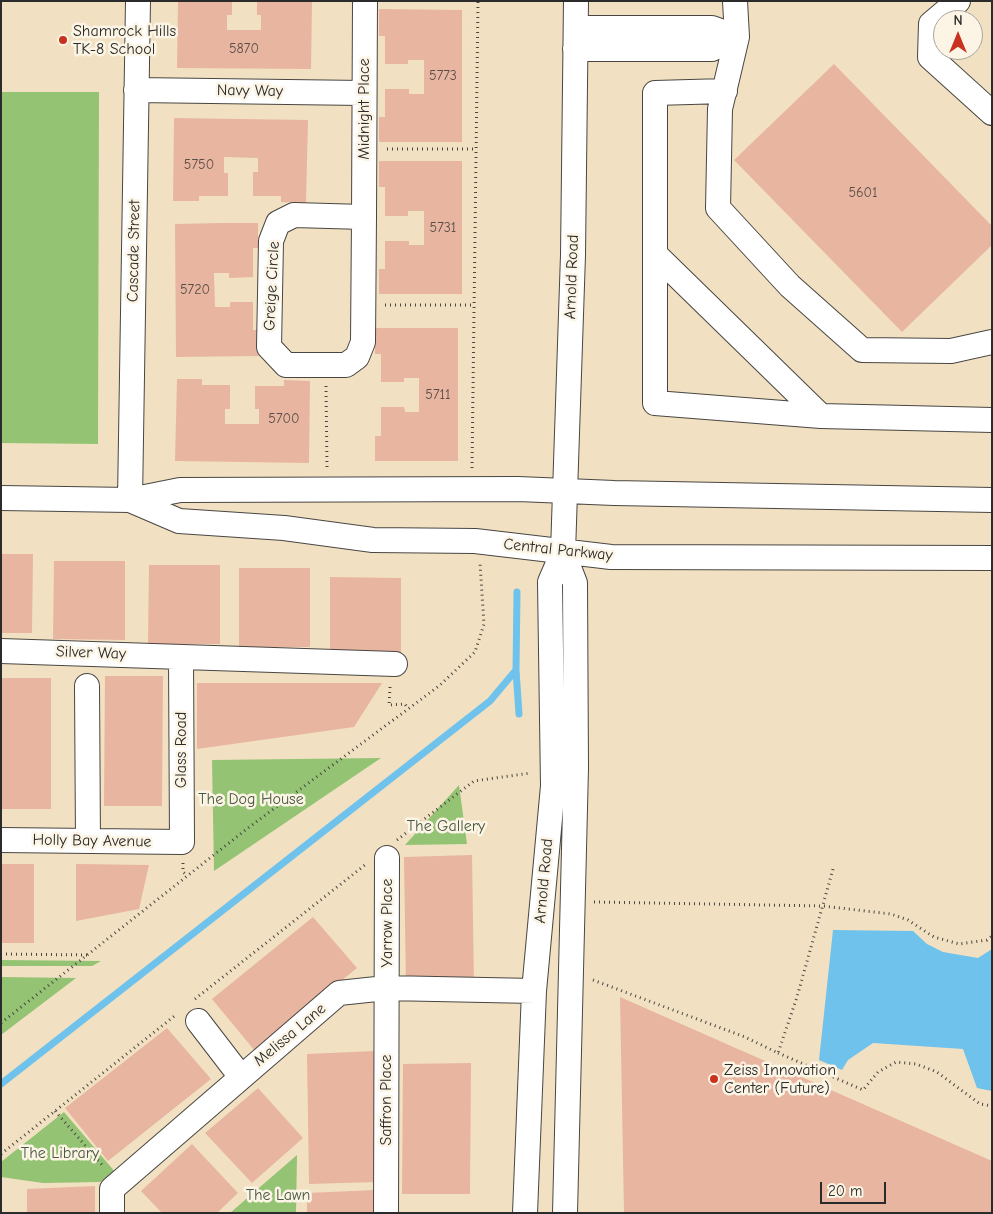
<!DOCTYPE html>
<style>
body{margin:0}
#map{position:relative;width:993px;height:1214px;overflow:hidden;background:#f1e1c2;font-family:"Comic Neue",sans-serif}
canvas{display:block}
.frame{position:absolute;inset:0;border:2px solid #2b2b2b;pointer-events:none}
.north{position:absolute;left:933px;top:10px;width:50px;height:50px;box-sizing:border-box;background:#fcf5e5;border:1px solid #a8a49b;border-radius:50%;rotate:0deg;font-size:14px;font-weight:700;line-height:20px;text-align:center;color:#2b2b2b}
.north::after{content:'';display:block;margin:auto;width:18px;height:22px;background:#c8321e;clip-path:polygon(50% 0,100% 100%,50% 72%,0 100%)}
.scale{position:absolute;left:820px;top:1182px;width:66px;height:22px;box-sizing:border-box;border:2px solid #2b2b2b;border-top:0;padding-left:6px;font-size:15px;line-height:18px;white-space:nowrap;color:#2b2b2b;-webkit-text-stroke:4px #fcf5e5;paint-order:stroke}
</style>
<div id="map">
<canvas width="993" height="1214"></canvas>
<div class="frame"></div>
<div class="north">N</div>
<div class="scale">20 m</div>
</div>
<script>
const ctx = document.querySelector('canvas').getContext('2d');
ctx.lineJoin = 'round';
function fillPath(path, color) { ctx.fillStyle = color; ctx.fill(path, 'evenodd'); }
const poly = rows => new Path2D(rows.map(r => 'M' + r).join(''));
function stroke(path, color, width, dash) { ctx.strokeStyle = color; ctx.lineWidth = width; ctx.lineCap = dash ? 'butt' : 'round'; ctx.setLineDash(dash || []); ctx.stroke(path); }
function drawText(font, color, halo, rows, align = 'center') {
  ctx.font = font + ' "Comic Neue",sans-serif'; ctx.lineWidth = 5; ctx.setLineDash([]); ctx.textBaseline = 'middle'; ctx.strokeStyle = halo; ctx.fillStyle = color; for (const [text, x, y, turn = 0] of rows) {
    ctx.save(); ctx.translate(x, y); ctx.rotate((+turn || 0) * Math.PI / 180); ctx.textAlign = isNaN(turn) ? turn : align; if (halo) ctx.strokeText(text, 0, 0); ctx.fillText(text, 0, 0); ctx.restore();
  }
}
const green = poly([
 [1,92,99,92,98,444,1,443],
 [381,758,214,871,212,760],
 [459,785,467,844,405,845],
 [1,960,101,961,92,966,1,966],
 [1,977,76,978,1,1035],
 [64,1112,116,1173,100,1182,43,1183,1,1177,1,1162],
 [297,1155,296,1213,230,1213]
]);
const water = poly([
 [833,930,913,931,927,944,943,952,978,958,992,949,992,1091,977,1088,963,1049,873,1043,848,1060,842,1070,819,1060]
]);
const stream = poly([
 [516,670,519,714],
 [1,1084,490,701,516,670,517,592]
]);
const building = poly([
 [178,1,232,1,232,15,227,15,227,30,261,30,261,15,257,15,257,1,312,1,311,69,177,68],
 [379,9,462,10,462,142,379,142,379,117,385,117,385,89,409,89,409,94,424,94,424,60,408,60,408,64,385,64,385,36,379,36],
 [834,64,992,226,992,245,902,332,734,160],
 [174,118,308,120,306,203,281,202,281,196,253,196,253,172,258,172,258,158,224,157,224,173,228,173,228,196,199,196,199,201,173,201],
 [379,161,462,161,462,294,379,294,379,269,385,269,385,241,409,241,409,245,424,245,424,211,408,211,408,216,385,216,385,187,379,187],
 [222,223,258,223,258,248,253,248,253,277,229,278,229,273,214,273,215,307,230,307,230,302,253,302,253,330,259,330,259,356,176,357,175,224],
 [375,328,458,328,458,461,375,461,375,436,381,436,381,407,404,407,405,412,419,412,419,378,404,378,404,382,381,382,381,354,375,354],
 [177,379,202,379,202,385,230,385,230,409,225,409,225,424,259,424,259,409,255,409,255,386,284,386,284,380,310,381,309,463,175,461],
 [1,554,33,554,32,633,1,633],
 [54,561,125,561,125,640,53,639],
 [149,565,220,565,220,644,148,644],
 [239,568,310,568,310,647,239,647],
 [330,577,401,578,401,656,330,656],
 [105,676,163,676,162,806,104,806],
 [1,678,51,678,51,809,1,809],
 [197,683,382,683,354,727,197,749],
 [472,855,474,984,406,988,404,857],
 [1,864,34,864,34,943,1,943],
 [76,864,149,865,139,909,76,921],
 [313,917,357,968,255,1051,212,999],
 [620,997,992,1161,992,1213,624,1213],
 [167,1028,211,1079,108,1161,65,1108],
 [375,1051,377,1182,309,1184,307,1054],
 [471,1063,470,1194,402,1194,403,1064],
 [258,1088,303,1138,252,1183,205,1133],
 [192,1144,238,1193,217,1213,162,1213,141,1191],
 [95,1186,95,1213,27,1213,27,1189],
 [375,1190,375,1213,307,1213,307,1193]
]);
const path = poly([
 [387,149,476,149],
 [385,305,475,305],
 [326,386,327,467],
 [472,468,478,1],
 [390,687,389,705,405,704,408,709],
 [397,840,474,781,531,773],
 [183,863,183,872,187,875],
 [594,902,823,906,891,914,908,920,934,937,959,944,987,940,992,936],
 [1,954,88,955],
 [593,980,745,1037,778,1053,797,997,833,869],
 [195,999,365,865],
 [1,1023,248,828,439,686,475,652,484,624,480,563],
 [778,1053,863,1090,878,1072,896,1062,916,1064,937,1072,980,1104,992,1106],
 [55,1111,104,1167],
 [1,1154,177,1014]
]);
const minor = poly([
 [735,1,737,37,720,109,718,208,790,286,862,350,951,351,992,342],
 [958,1,931,24,930,57,992,113],
 [576,28,712,28,737,37],
 [575,49,712,49,737,37],
 [136,90,363,93],
 [725,91,655,93,655,403,821,416,992,420],
 [364,217,294,215,278,223,271,241,269,347,286,365,346,365,357,357,363,342,364,217,365,1],
 [655,254,821,416],
 [1,498,130,500,180,490,518,489,614,493,992,500],
 [130,500,179,521,284,528,373,540,475,541,611,557,992,558],
 [130,500,138,1],
 [563,552,575,583,576,768,565,1213],
 [1,651,395,664],
 [87,686,88,841],
 [1,840,182,842,181,658],
 [198,1021,241,1077],
 [112,1213,112,1189,339,993,386,988,534,991],
 [386,1213,387,858],
 [525,1213,534,991,553,786,550,582,563,552,573,255,576,1]
]);
const markers = [
 [63,40,5,"#c8321e"],
 [714,1079,5,"#c8321e"]
];
const numberNames = [
 ["5870",244,49],
 ["5773",443,76],
 ["5750",199,165],
 ["5601",863,193],
 ["5731",443,228],
 ["5720",195,290],
 ["5711",438,395],
 ["5700",284,419]
];
const poiNames = [
 ["Shamrock Hills",73,31],
 ["TK-8 School",73,49],
 ["Zeiss Innovation",724,1070],
 ["Center (Future)",724,1088]
];
const streetNames = [
 ["Navy Way",250,91,1],
 ["Midnight Place",364,109,-90],
 ["Cascade Street",134,251,-89],
 ["Arnold Road",572,277,-88],
 ["Greige Circle",272,286,-87],
 ["Central Parkway",558,550,6],
 ["Silver Way",91,653,2],
 ["Glass Road",181,750,-90],
 ["Holly Bay Avenue",92,841,1],
 ["Arnold Road",544,881,-85],
 ["Yarrow Place",387,923,-90],
 ["Melissa Lane",290,1035,-40],
 ["Saffron Place",386,1100,-90]
];
const parkNames = [
 ["The Dog House",251,799],
 ["The Gallery",446,826],
 ["The Library",60,1153],
 ["The Lawn",278,1195]
];
fillPath(green, '#93c373');
fillPath(water, '#6fc2eb');
stroke(stream, '#6fc2eb', 7);
fillPath(building, '#e8b5a0');
stroke(minor, '#494642', 26);
stroke(path, '#494642', 3, [1, 4]);
stroke(minor, '#fff', 24);
for (const [x, y, r, color] of markers) { const dot = new Path2D(); dot.arc(x, y, r, 0, 2 * Math.PI); ctx.fillStyle = color; ctx.fill(dot); stroke(dot, '#fcf5e5', 2); }
drawText('14px', '#5a4e48', null, numberNames);
drawText('16px', '#2b2b2b', '#fcf5e5', poiNames, 'left');
drawText('16px', '#2b2b2b', '#fcf5e5', streetNames);
drawText('16px', '#4a5941', '#fcf5e5', parkNames);
</script>
